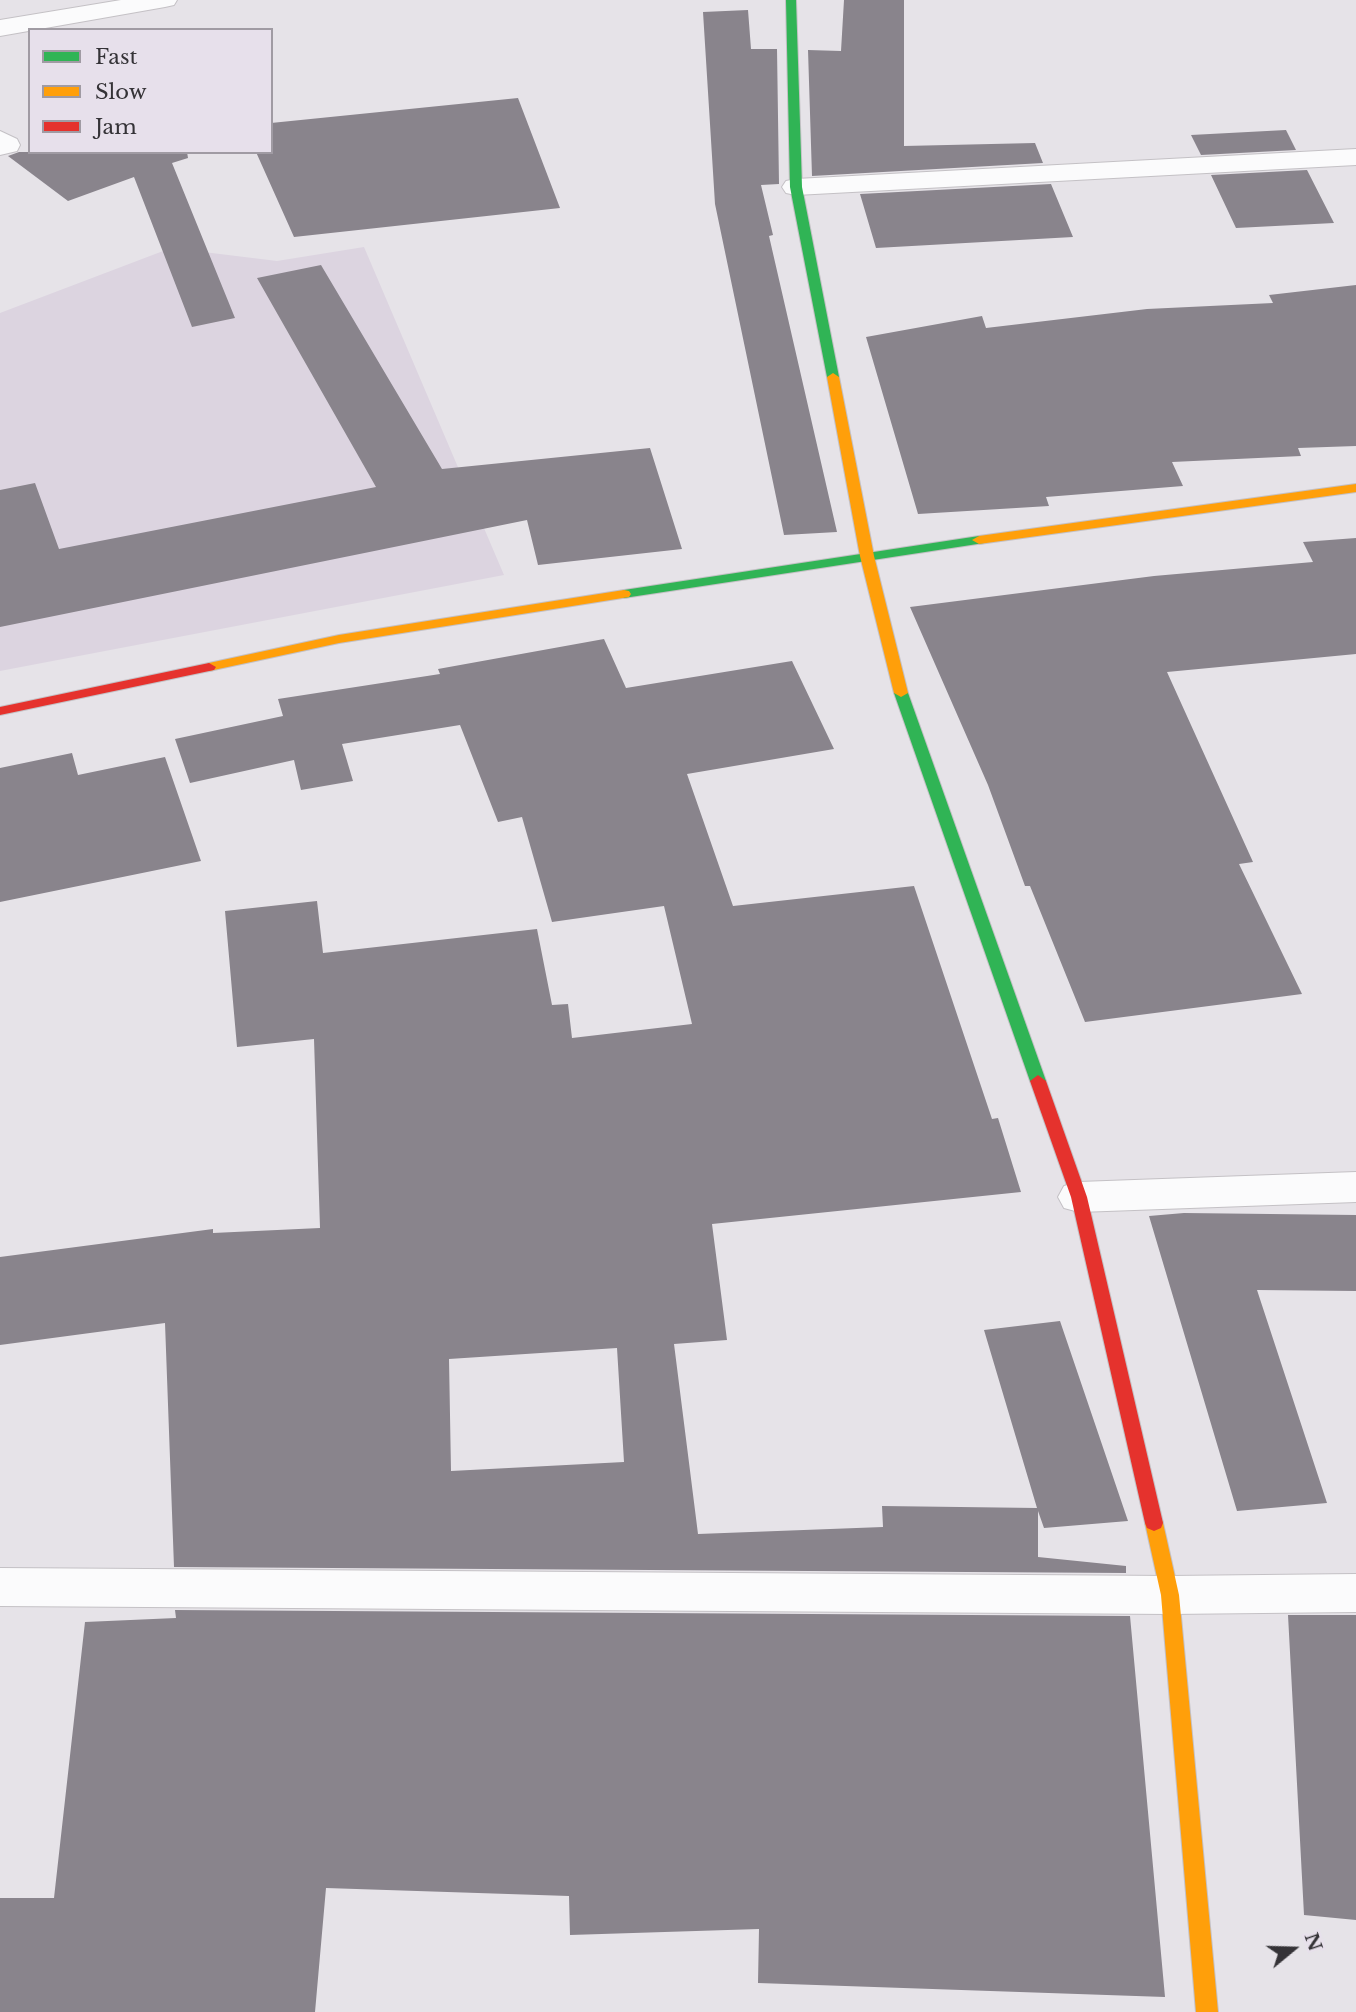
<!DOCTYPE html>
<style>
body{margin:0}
#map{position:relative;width:1356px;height:2012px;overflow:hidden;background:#e6e3e8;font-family:"Libre Baskerville",serif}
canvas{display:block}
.legend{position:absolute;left:28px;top:28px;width:245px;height:126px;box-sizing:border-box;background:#e7e0eb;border:2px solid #a09ba3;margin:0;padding:9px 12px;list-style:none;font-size:21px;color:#353337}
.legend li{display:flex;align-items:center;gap:14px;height:35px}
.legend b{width:35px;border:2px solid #a09ba3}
.north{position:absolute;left:1258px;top:1914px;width:70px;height:70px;-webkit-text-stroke:5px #e7e0eb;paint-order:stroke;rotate:71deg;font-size:19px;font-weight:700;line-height:28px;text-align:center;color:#353337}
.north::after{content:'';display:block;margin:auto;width:24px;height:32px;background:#353337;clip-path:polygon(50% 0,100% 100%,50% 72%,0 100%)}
</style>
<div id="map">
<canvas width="1356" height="2012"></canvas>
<ul class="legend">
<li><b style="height:9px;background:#30b455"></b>Fast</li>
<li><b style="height:9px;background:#ff9f0a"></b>Slow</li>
<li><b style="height:9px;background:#e5322d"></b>Jam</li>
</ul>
<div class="north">N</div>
</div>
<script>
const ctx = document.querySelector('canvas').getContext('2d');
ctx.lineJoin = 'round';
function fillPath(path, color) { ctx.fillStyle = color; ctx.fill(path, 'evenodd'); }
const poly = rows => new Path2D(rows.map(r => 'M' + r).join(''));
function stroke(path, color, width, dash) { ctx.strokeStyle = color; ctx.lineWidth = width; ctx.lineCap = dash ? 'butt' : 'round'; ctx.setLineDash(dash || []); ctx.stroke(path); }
const built = poly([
 [364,247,504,575,0,671,0,313,171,248,277,261]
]);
const building = poly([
 [844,0,904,0,904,146,1035,143,1043,163,812,176,808,50,841,51],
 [748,10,751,49,777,49,779,184,761,185,773,235,769,236,837,532,784,535,715,204,703,12],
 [518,98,560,208,294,237,256,152,271,152,271,123],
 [1286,130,1296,150,1201,155,1191,135],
 [19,152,187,152,188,158,172,163,235,318,192,327,134,177,68,201,8,156],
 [1307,170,1334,223,1236,228,1211,175],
 [1051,184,1073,237,876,248,860,194],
 [321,265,442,469,650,448,682,549,538,565,527,520,0,627,0,490,35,483,59,549,376,487,257,278],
 [1356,285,1356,446,1298,448,1301,456,1172,462,1183,486,1046,497,1049,506,918,514,866,337,982,316,986,328,1147,309,1273,303,1269,295],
 [1356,538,1356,654,1167,672,1253,862,1239,864,1302,994,1085,1022,1030,886,1025,886,988,785,910,607,1154,576,1313,562,1303,542],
 [604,639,626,688,792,661,834,749,687,774,733,906,914,886,992,1119,998,1118,1021,1192,712,1224,727,1340,674,1344,698,1534,883,1527,882,1506,1037,1508,984,1330,1060,1321,1128,1521,1044,1528,1038,1511,1038,1557,1126,1566,1126,1573,174,1567,165,1323,0,1345,0,1257,213,1229,213,1233,320,1228,314,1039,237,1047,225,911,317,901,323,953,537,929,552,1005,568,1004,572,1038,692,1024,664,906,552,922,522,817,498,822,460,725,342,744,353,781,301,790,294,760,190,783,175,739,283,716,278,699,440,674,438,669],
 [617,1348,624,1462,451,1471,449,1359],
 [72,753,78,775,165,757,201,861,0,902,0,768],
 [1184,1213,1356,1215,1356,1291,1257,1290,1327,1503,1237,1511,1149,1216],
 [175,1610,1130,1616,1165,1997,758,1983,759,1929,570,1935,569,1896,326,1888,315,2012,0,2012,0,1898,54,1898,85,1622,176,1618],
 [1288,1615,1356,1615,1356,1920,1304,1915]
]);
const street = poly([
 [121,0,177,0,174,5,165,7,0,36,0,20,121,0],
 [0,131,17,139,20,145,17,151,0,155,0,131],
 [1356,149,1356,165,796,195,786,193,782,187,786,181,796,179,1356,149],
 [1356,1172,1356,1202,1079,1212,1064,1208,1058,1197,1064,1186,1079,1182,1356,1172],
 [0,1568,1170,1576,1356,1574,1356,1612,1170,1614,0,1606,0,1568]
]);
const fast = poly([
 [786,0,796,0,802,187,839,377,833,381,827,377,790,187,786,0],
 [979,536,984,537,984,543,624,598,617,594,624,590,979,536],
 [901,689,908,693,1046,1081,1044,1085,1038,1087,1030,1081,894,693,901,689]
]);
const slow = poly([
 [833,373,839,377,874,556,908,693,901,697,894,693,860,556,827,377,833,373],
 [1356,484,1356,492,979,544,972,540,979,536,1356,484],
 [624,590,629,591,631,594,629,597,339,643,209,671,202,667,209,663,339,635,624,590],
 [1154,1515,1161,1518,1163,1523,1179,1595,1218,2012,1196,2012,1161,1595,1145,1523,1147,1518,1154,1515]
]);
const jam = poly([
 [209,663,216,667,214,670,0,715,0,707,209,663],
 [1038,1075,1046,1081,1087,1197,1163,1523,1161,1528,1154,1531,1147,1528,1145,1523,1071,1197,1030,1081,1038,1075]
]);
fillPath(built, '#dcd4e0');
fillPath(building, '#89848c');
stroke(street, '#c4c1c5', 2);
stroke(fast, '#c4c1c5', 2);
stroke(slow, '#c4c1c5', 2);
stroke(jam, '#c4c1c5', 2);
fillPath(street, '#fbfbfc');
fillPath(fast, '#30b455');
fillPath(slow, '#ff9f0a');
fillPath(jam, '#e5322d');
</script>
